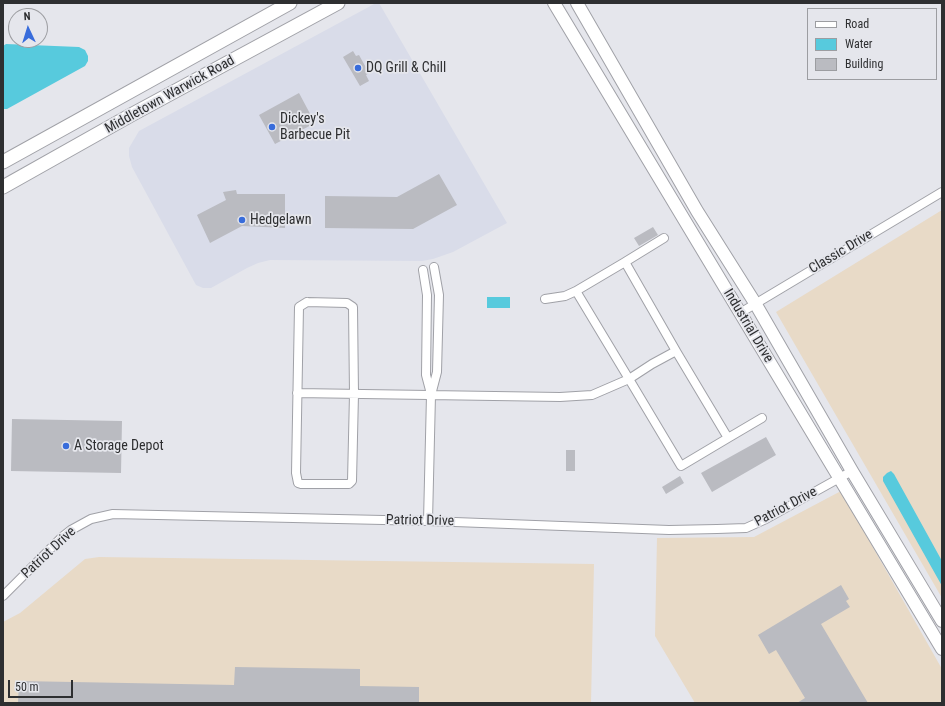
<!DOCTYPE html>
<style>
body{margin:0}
#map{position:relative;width:945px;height:706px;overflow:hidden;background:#e5e6ec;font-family:"Roboto Condensed",sans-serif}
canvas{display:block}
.frame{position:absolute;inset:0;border:4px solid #2e2f31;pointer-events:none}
.legend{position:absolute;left:807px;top:8px;width:130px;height:72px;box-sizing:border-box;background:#e5e6ec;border:1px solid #9c9da1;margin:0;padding:5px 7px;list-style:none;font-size:12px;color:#2e2f31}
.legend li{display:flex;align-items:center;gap:8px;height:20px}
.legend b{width:20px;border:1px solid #9c9da1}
.north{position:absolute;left:8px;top:8px;width:40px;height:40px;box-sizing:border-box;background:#e5e6ec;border:1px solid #9c9da1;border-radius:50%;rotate:356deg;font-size:11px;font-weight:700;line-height:16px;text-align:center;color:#2e2f31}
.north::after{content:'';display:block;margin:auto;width:14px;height:18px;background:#386cdb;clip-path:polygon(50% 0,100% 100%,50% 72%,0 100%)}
.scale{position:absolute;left:8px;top:680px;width:65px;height:18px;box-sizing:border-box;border:2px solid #2e2f31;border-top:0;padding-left:5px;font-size:12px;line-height:14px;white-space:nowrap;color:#2e2f31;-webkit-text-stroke:3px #e5e6ec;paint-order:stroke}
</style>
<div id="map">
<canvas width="945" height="706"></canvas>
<div class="frame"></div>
<ul class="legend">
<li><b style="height:5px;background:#fff"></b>Road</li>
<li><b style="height:11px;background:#57cadd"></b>Water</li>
<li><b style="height:11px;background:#babbc1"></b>Building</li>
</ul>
<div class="north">N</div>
<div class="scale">50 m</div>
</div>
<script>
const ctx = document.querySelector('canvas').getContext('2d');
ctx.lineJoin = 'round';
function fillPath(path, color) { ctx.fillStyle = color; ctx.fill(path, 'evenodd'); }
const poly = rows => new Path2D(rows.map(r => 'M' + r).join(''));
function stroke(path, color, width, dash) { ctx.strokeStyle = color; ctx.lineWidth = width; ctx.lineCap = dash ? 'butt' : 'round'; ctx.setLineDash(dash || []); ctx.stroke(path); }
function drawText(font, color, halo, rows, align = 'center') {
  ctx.font = font + ' "Roboto Condensed",sans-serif'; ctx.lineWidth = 3.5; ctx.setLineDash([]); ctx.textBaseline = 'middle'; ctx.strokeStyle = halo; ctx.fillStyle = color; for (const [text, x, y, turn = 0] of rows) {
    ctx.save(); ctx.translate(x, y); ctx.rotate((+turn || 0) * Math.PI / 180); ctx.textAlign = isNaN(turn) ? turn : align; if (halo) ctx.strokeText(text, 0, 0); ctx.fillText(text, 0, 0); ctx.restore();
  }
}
const built = poly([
 [376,3,379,3,507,223,453,252,433,259,422,261,270,260,258,263,247,268,211,288,203,288,196,285,132,167,129,156,129,148,139,131]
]);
const industrial = poly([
 [942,210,942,598,776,312],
 [841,491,942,669,942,703,695,703,655,636,657,538,754,537],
 [99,557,594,564,591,703,3,703,3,622,20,613,85,559]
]);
const water = poly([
 [6,44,79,47,85,50,88,56,88,61,85,66,7,109,3,109,3,46],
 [487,297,510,297,510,308,487,308],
 [891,471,894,474,942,561,942,586,883,481,883,477,887,473]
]);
const building = poly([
 [353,51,356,56,359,55,369,73,366,75,369,81,360,86,343,57],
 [299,93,315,123,275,144,259,115],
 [439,174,457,205,413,229,325,228,325,196,397,197],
 [236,190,237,194,285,194,285,228,242,226,210,243,197,215,226,200,223,192],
 [653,227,658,235,639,246,634,238],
 [12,419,122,421,121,473,11,471],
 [766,437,776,455,712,492,701,473],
 [566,450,575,450,575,471,566,471],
 [680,476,684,483,666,494,662,487],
 [841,585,849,599,846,601,850,607,821,624,868,703,797,703,805,698,776,650,769,654,758,635],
 [235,667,360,669,360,686,419,687,419,703,18,703,19,681,234,685]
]);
const street = poly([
 [625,262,664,238],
 [423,270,427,295,426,375,431,394],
 [545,299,565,296,576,291],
 [307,302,347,303,353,307,354,394,352,481,349,484,301,484,298,483,296,473,299,307,307,302],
 [740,313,942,192],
 [297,393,560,397,592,395,629,379,652,364,676,351,625,262,576,291,629,379,681,466,728,438,676,351],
 [728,438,762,418],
 [428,521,431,395,437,372,439,295,434,267],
 [3,596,62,537,71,530,91,519,113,514,428,521,669,530,717,529,746,528,766,519,852,471]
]);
const secondary = poly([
 [554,3,942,649],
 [577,3,697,211,755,303,852,471,942,621]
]);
const primary = poly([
 [3,162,290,3],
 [3,187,131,115,338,3]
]);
const markers = [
 [358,68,4,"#386cdb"],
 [272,127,4,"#386cdb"],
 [242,220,4,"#386cdb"],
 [66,446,4,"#386cdb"]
];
const poiNames = [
 ["DQ Grill & Chill",366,68],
 ["Dickey's",280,119],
 ["Barbecue Pit",280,135],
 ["Hedgelawn",250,220],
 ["A Storage Depot",74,446]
];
const streetNames = [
 ["Middletown Warwick Road",170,95,-29],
 ["Classic Drive",841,252,-31],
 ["Industrial Drive",748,326,59],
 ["Patriot Drive",786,507,-28],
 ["Patriot Drive",420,521,1],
 ["Patriot Drive",49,553,-43]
];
fillPath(built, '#d9dce9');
fillPath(industrial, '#e8dac7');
fillPath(water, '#57cadd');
fillPath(building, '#babbc1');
stroke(street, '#a0a1a7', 10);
stroke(secondary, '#a0a1a7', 14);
stroke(primary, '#a0a1a7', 15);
stroke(street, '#fff', 8);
stroke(secondary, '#fff', 12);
stroke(primary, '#fff', 13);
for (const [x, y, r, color] of markers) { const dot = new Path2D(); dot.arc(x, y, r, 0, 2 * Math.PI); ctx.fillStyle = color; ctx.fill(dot); stroke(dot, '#e5e6ec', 1.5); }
drawText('14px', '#2e2f31', '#e5e6ec', poiNames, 'left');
drawText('14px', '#2e2f31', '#e5e6ec', streetNames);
</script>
